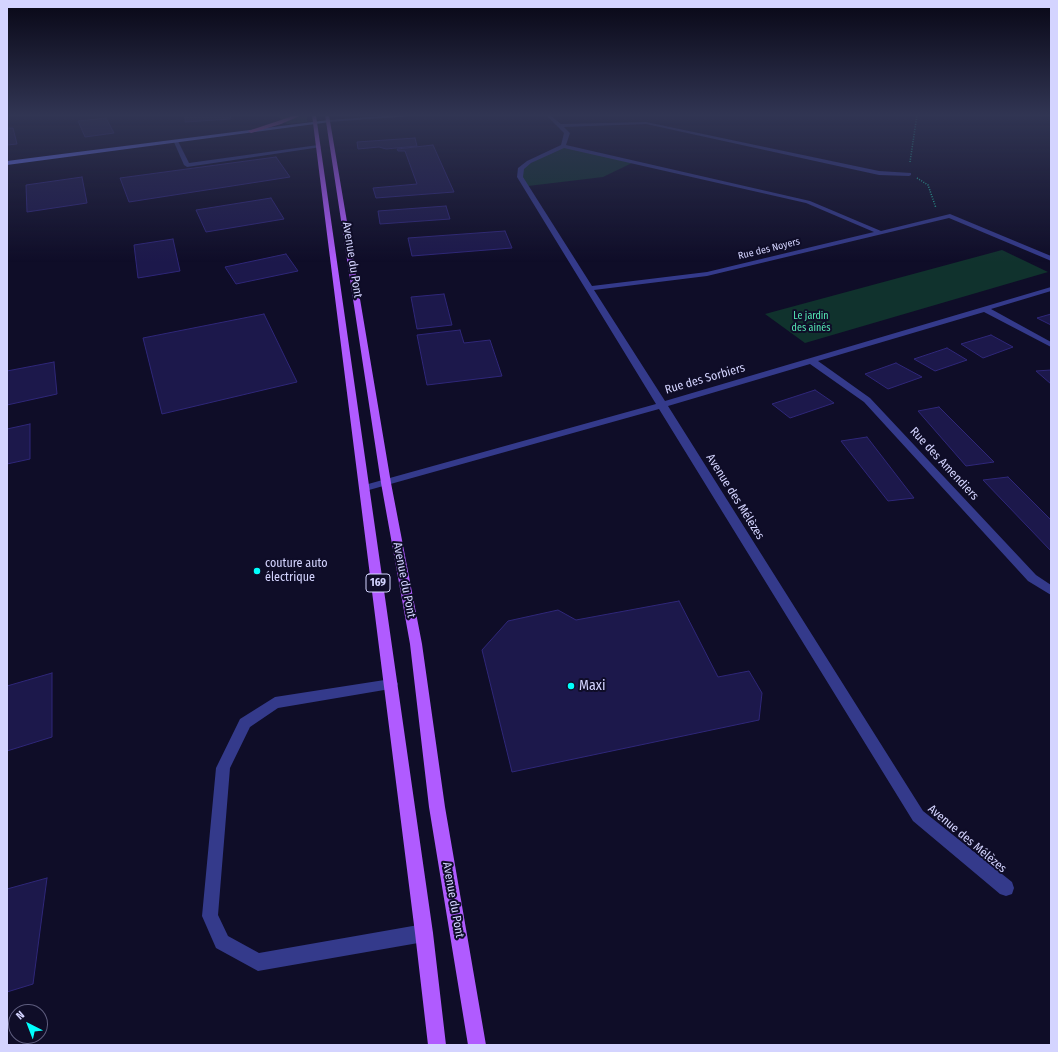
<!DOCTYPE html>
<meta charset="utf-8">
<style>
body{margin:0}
#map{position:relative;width:1058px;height:1052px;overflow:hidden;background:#0f0d28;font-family:"Fira Sans Condensed",sans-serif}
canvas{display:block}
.frame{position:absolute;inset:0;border:8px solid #d4d4ff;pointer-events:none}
.north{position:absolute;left:8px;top:1004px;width:40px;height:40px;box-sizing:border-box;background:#0f0d28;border:1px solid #5e5d7e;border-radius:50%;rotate:318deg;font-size:11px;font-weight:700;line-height:16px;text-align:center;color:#d4d4ff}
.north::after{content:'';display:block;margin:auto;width:14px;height:18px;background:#00fffd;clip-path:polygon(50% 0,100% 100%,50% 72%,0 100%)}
</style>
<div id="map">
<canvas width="1058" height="1052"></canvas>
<div class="frame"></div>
<div class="north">N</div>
</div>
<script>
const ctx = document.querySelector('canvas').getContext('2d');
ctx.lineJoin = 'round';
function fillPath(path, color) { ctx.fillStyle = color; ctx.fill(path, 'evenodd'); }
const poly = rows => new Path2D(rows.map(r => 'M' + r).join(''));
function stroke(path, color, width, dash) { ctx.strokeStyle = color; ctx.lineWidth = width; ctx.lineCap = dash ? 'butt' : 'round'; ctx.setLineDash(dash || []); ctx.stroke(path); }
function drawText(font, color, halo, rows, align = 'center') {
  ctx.font = font + ' "Fira Sans Condensed",sans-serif'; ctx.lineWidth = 4; ctx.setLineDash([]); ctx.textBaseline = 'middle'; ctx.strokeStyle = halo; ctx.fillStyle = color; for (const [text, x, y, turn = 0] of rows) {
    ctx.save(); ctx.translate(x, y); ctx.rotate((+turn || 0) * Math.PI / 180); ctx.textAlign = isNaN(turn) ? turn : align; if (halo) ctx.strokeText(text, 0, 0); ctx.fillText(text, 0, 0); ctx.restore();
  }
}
const green = poly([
 [276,115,307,115,307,122,287,124],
 [563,146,634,162,603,177,528,186,520,177,521,168],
 [1002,250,1048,272,805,343,765,314]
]);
const building = poly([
 [185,115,230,115,231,119,185,122,185,115],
 [106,118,114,133,85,137,78,121,106,118],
 [7,128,13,128,17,144,7,145,7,128],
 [415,138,417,146,386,149,379,147,358,149,357,142,415,138],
 [433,145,454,192,376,198,373,188,417,184,405,151,398,151,397,149,433,145],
 [276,157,290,177,129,202,120,178,276,157],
 [82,177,87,203,27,212,26,185,82,177],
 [271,198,284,219,206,232,196,210,271,198],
 [446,206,450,219,380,224,378,211,446,206],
 [505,231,512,248,412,256,408,238,505,231],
 [173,239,180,271,138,278,134,245,173,239],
 [286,254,298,271,236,284,225,267,286,254],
 [444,294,452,325,417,329,411,297,444,294],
 [264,314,297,382,162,414,143,338,264,314],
 [1051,314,1051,325,1037,318,1051,314],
 [460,330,464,343,490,340,502,376,427,385,417,335,460,330],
 [991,335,1013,347,983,358,961,344,991,335],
 [947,348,967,360,935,371,914,359,947,348],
 [54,362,57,394,7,405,7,371,54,362],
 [896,363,922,377,888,389,865,374,896,363],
 [1051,370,1051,384,1036,371,1051,370],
 [815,390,834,403,790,418,772,404,815,390],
 [939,407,994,462,966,466,918,411,939,407],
 [30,424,30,459,7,464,7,429,30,424],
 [867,437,914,498,888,501,841,441,867,437],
 [1008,477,1051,520,1051,551,983,480,1008,477],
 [679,601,718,677,749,671,762,693,759,720,512,772,482,650,508,621,558,610,576,620,679,601],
 [52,673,52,737,7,751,7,686,52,673],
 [47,878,33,984,7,992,7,889,47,878]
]);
const path = poly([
 [910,162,917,115],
 [917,178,928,185,936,208]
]);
const service = poly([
 [173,140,178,141,189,163,318,145,321,147,187,167,184,165,173,140],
 [391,679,396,680,398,684,396,688,278,708,250,727,230,768,218,915,228,936,259,953,424,924,430,927,433,933,430,939,424,942,258,971,216,948,202,916,216,768,240,719,275,697,391,679]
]);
const minor = poly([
 [397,115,415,115,413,116,328,122,326,121,328,120,397,115],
 [546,115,550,115,561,124,646,122,879,171,911,173,911,175,909,176,879,175,646,124,564,127,570,133,566,145,810,201,881,231,950,214,1051,256,1051,261,1049,260,949,218,707,276,594,290,665,401,1051,287,1051,291,991,309,1051,342,1051,347,984,312,818,361,870,398,1036,575,1051,585,1051,595,1028,581,864,402,810,364,668,406,923,811,1012,882,1014,888,1012,894,1006,896,1000,894,913,821,659,409,369,490,365,491,360,488,361,486,656,404,517,177,518,168,527,161,561,145,564,133,546,115],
 [564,148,806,203,874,232,707,272,592,286,523,177,524,169,531,163,564,148]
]);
const secondary = poly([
 [328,120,330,122,7,165,7,161,328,120]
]);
const primary = poly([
 [312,115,316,115,433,933,446,1045,428,1045,415,933,312,115],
 [325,115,329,115,391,483,422,644,445,807,486,1045,468,1045,429,807,410,644,381,483,325,115]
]);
const trunk = poly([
 [296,115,302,115,281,124,251,133,248,131,296,115]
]);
const markers = [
 [257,571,4,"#00fffd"],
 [571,686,4,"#00fffd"]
];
const farStreetnames = [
 ["Rue des Noyers",769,249,-14]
];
const farParknames = [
 ["Le jardin",811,316],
 ["des ainés",811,328]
];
const shields = [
 [378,583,24]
];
const shieldNames = [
 ["169",378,583]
];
const streetNames = [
 ["Avenue du Pont",352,260,81],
 ["Rue des Sorbiers",705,379,-16],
 ["Rue des Amendiers",944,464,47],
 ["Avenue des Mélèzes",735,497,58],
 ["Avenue du Pont",404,580,79],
 ["Avenue des Mélèzes",967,839,40],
 ["Avenue du Pont",453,900,80]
];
const poiNames = [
 ["couture auto",265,564],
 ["électrique",265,578]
];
const nearPoinames = [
 ["Maxi",579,686]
];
fillPath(green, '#10322d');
fillPath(building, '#1c184b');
stroke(building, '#2f2779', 1);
stroke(path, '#24c3a8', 1.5, [1, 1.5]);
fillPath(service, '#343a8b');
fillPath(minor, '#343a8b');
fillPath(secondary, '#6b77ff');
fillPath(primary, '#b05bff');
fillPath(trunk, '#d855db');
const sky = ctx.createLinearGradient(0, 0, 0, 262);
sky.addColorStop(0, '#080716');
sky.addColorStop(0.44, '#313553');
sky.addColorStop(1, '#31355300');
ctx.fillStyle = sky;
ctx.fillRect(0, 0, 1058, 262);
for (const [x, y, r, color] of markers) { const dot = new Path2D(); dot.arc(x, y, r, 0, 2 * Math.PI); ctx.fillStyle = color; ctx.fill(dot); stroke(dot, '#0f0d28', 1.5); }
drawText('10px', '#d4d4ff', '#0f0d28', farStreetnames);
drawText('10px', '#55eab5', '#0f0d28', farParknames);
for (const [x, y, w] of shields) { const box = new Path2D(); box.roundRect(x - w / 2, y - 9, w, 18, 3); ctx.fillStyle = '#0f0d28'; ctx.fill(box); stroke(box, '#d4d4ff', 1); }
drawText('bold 11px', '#d4d4ff', null, shieldNames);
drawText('12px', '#d4d4ff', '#0f0d28', streetNames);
drawText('12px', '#d4d4ff', '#0f0d28', poiNames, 'left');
drawText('14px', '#d4d4ff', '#0f0d28', nearPoinames, 'left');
</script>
